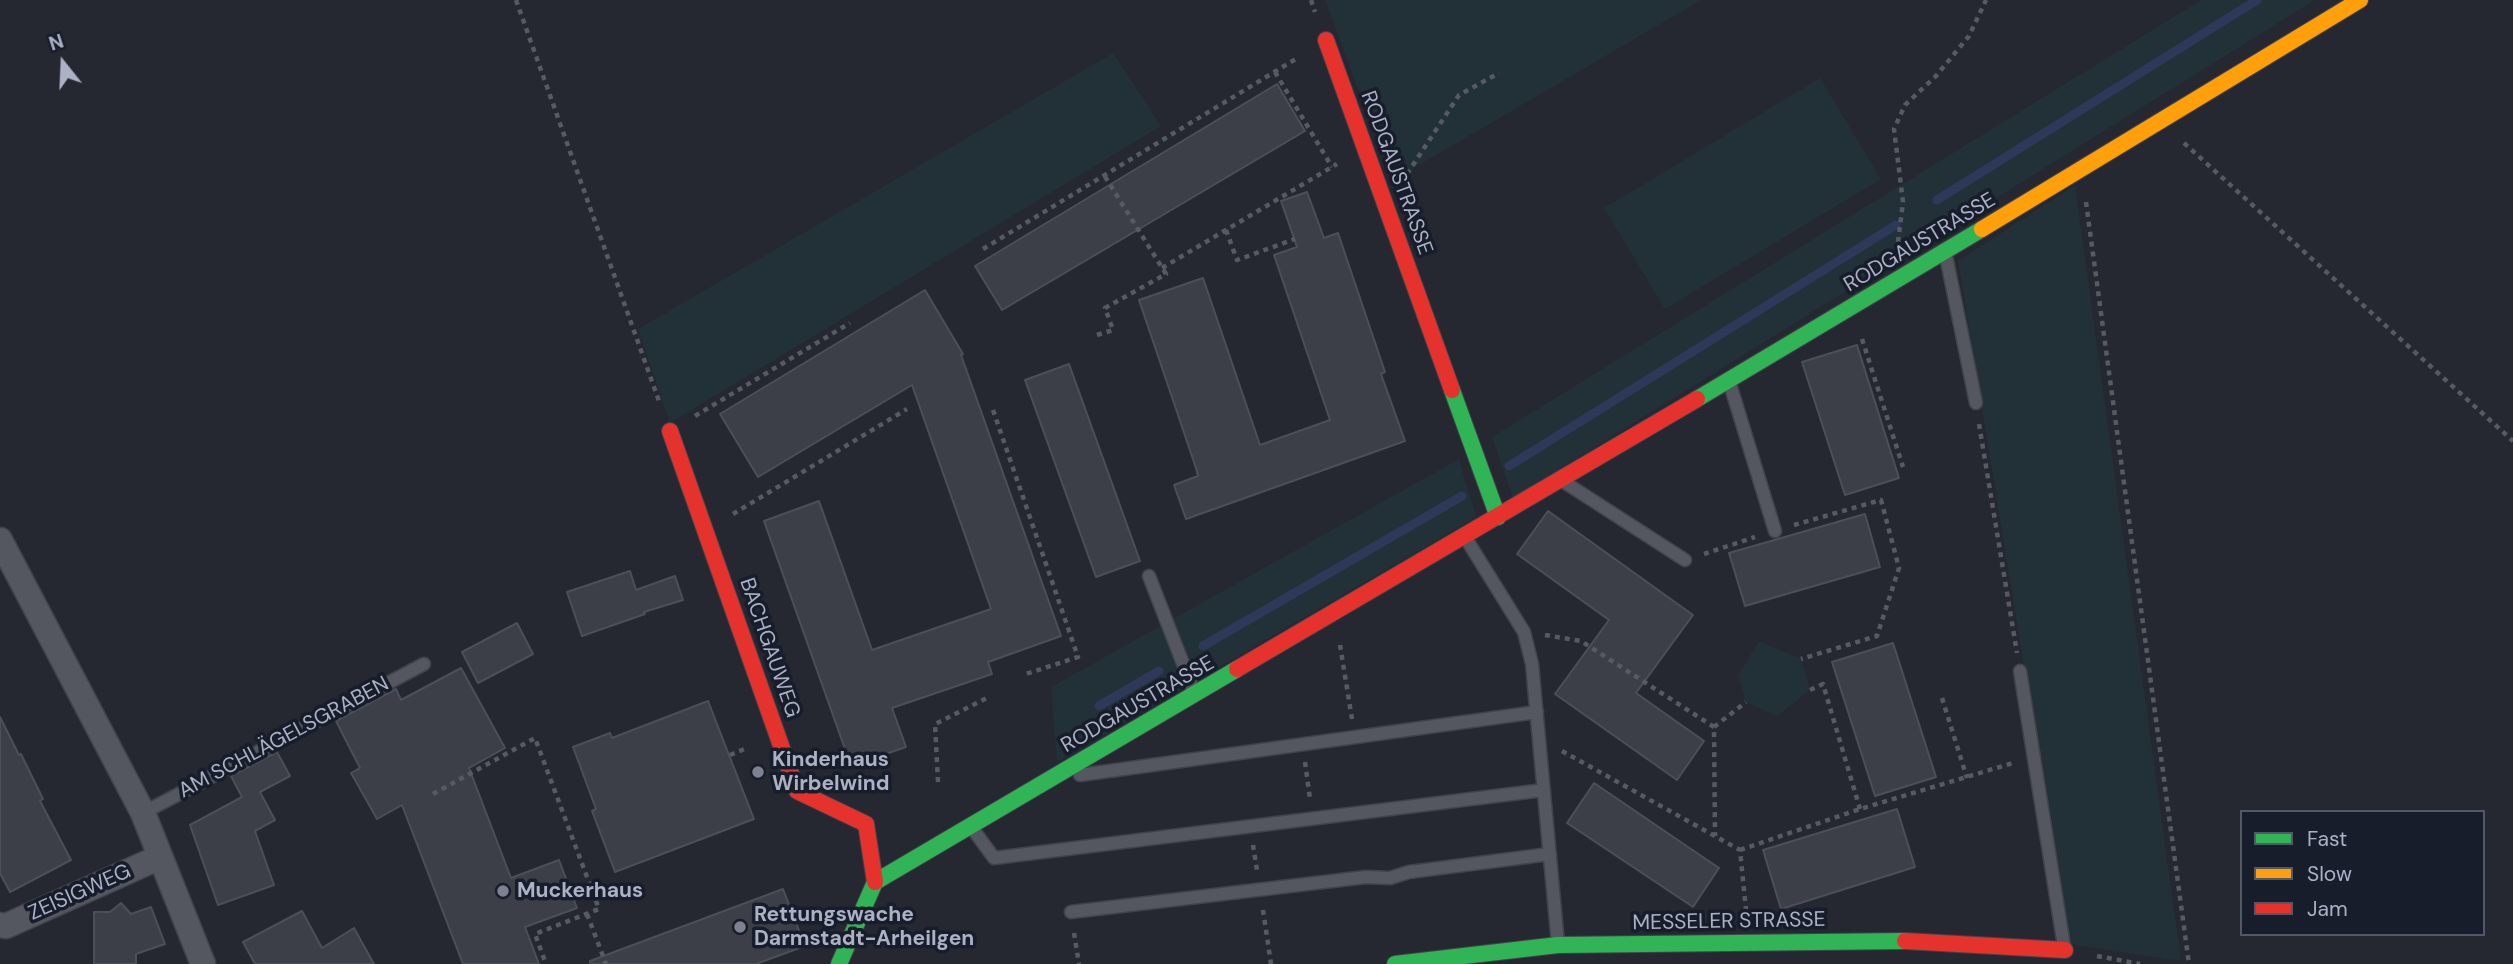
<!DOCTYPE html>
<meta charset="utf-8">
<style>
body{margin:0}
#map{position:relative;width:2513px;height:964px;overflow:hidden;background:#252831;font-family:"DM Sans",sans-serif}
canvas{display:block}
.legend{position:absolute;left:2240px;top:810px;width:245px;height:126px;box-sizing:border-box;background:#181d2c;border:2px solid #535869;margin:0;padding:9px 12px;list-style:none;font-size:21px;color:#acb1c5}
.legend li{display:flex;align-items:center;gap:14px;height:35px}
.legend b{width:35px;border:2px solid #535869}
.north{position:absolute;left:28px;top:28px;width:70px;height:70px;-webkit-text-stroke:5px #181d2c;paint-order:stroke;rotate:342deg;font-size:19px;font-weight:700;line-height:28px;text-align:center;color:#acb1c5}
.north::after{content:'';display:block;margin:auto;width:24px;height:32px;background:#acb1c5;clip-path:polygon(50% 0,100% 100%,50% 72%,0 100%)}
</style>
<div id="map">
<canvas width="2513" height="964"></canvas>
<ul class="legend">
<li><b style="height:9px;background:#30b455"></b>Fast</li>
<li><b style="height:9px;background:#ff9f0a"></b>Slow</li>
<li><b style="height:9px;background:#e5322d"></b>Jam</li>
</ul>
<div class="north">N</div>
</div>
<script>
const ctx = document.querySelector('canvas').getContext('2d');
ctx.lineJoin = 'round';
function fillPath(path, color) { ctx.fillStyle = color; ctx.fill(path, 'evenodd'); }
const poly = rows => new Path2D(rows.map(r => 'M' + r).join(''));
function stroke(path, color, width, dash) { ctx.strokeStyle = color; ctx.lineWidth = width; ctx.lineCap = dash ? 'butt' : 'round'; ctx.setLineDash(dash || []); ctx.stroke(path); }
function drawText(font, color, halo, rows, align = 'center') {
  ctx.font = font + ' "DM Sans",sans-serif'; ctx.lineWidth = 7; ctx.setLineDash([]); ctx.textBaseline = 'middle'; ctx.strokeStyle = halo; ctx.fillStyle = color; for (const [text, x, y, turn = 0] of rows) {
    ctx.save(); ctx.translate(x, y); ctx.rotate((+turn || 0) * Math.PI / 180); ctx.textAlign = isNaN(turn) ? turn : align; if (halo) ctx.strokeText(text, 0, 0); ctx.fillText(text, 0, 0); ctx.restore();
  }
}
const green = poly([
 [1325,0,1701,0,1392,181],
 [2201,0,2315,0,1513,498,1492,437],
 [1113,53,1161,126,670,423,638,329],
 [1820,78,1881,179,1665,309,1604,208],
 [2075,185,2181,961,2069,944,1958,261],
 [1459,459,1476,517,1057,762,1051,687],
 [1759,641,1801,659,1810,690,1777,716,1746,702,1738,676]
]);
const stream = poly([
 [1937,200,2257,0],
 [1509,466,1896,225],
 [1203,646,1462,496],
 [1099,706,1159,671]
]);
const building = poly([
 [1277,84,1305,131,1002,310,975,266,1277,84],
 [1307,192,1324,238,1338,233,1385,372,1381,374,1405,441,1186,519,1174,485,1198,476,1196,468,1139,300,1203,278,1260,445,1330,420,1274,255,1297,247,1281,201,1307,192],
 [925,290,963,354,961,355,1061,636,988,662,992,674,892,708,906,747,851,766,764,521,819,501,872,650,991,609,912,385,758,477,720,414,925,290],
 [1857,345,1899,478,1845,495,1802,362,1857,345],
 [1069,364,1140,561,1096,577,1025,380,1069,364],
 [1548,511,1693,615,1636,693,1704,741,1677,780,1555,694,1609,620,1517,554,1548,511],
 [1865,514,1880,567,1745,606,1729,553,1865,514],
 [630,571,636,590,675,576,683,600,644,612,645,614,582,636,567,592,630,571],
 [517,623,533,654,478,683,462,652,517,623],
 [1893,643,1936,777,1875,796,1832,662,1893,643],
 [461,668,505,748,469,768,511,878,559,860,577,908,525,927,539,964,463,964,402,805,377,819,351,773,360,768,336,721,396,689,401,700,461,668],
 [708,701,754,819,615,872,592,811,596,809,573,747,610,733,612,738,708,701],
 [0,717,19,755,21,754,43,799,40,801,71,860,10,892,0,873,0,717],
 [277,752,290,776,260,792,275,820,255,831,274,885,218,905,190,825,242,797,231,776,277,752],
 [1594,783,1719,868,1693,907,1567,823,1594,783],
 [1897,809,1915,867,1781,909,1763,850,1897,809],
 [783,889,805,946,756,964,590,964,590,961,783,889],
 [121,903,131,914,151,907,165,944,136,954,136,964,94,964,94,912,110,912,121,903],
 [302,911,322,948,354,928,374,964,255,964,243,942,302,911]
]);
const path = poly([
 [516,0,659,401],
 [1311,0,1315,12],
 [1275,72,1332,167],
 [2184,143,2513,441],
 [1407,174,1459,95,1499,73],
 [2086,202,2189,964],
 [1226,230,1237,260,1295,239],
 [1898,242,1903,202,1894,129,1905,105,1936,76,1969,36,1986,0],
 [983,249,1299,57],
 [1162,268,1337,164],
 [1097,335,1113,330,1105,308,1166,274,1104,175],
 [1862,339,1903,467],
 [993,410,1078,657,1026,674],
 [695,416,850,323],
 [1979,424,2017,653],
 [733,514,907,409],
 [1794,525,1881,500,1899,568,1877,636,1801,659],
 [1704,554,1755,537],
 [1545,635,1581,641,1714,727,1715,836],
 [1340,645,1352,719],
 [1810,690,1823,684,1860,809],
 [1942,698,1967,778],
 [1714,727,1746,702],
 [1562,751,1740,850,1746,910],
 [730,755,747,748],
 [1305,762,1310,799],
 [938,782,935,724,989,697],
 [433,794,535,738,599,909,535,934,546,964],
 [1253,845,1257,870],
 [1740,850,1860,809,2013,763],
 [1263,910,1271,964],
 [587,914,606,964],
 [1074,933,1079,964],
 [2097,956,2140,964]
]);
const lane = poly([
 [1946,256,1976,403],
 [1729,381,1775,531],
 [1564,482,1685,560],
 [1465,537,1524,632,1532,664,1558,944],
 [1149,576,1194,692],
 [2020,671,2064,946],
 [1080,775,1537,712],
 [143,813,424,664],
 [972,828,994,858,1544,790],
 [1071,912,1366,877,1390,878,1409,872,1550,854]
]);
const street = poly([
 [0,540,143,813,203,964],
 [0,925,6,926,160,857]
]);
const fast = poly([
 [1452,390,1498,517],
 [1697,399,1982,229],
 [839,964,875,882,1237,669],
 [1395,964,1558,945,1905,941]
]);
const slow = poly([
 [1982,229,2360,0]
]);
const jam = poly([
 [1326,40,1452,390],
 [670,431,797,791,866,824,875,882],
 [1237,669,1697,399],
 [1905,941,2065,950]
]);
const markers = [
 [758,772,7,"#7d8191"],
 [503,891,7,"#7d8191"],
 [740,927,7,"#7d8191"]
];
const streetNames = [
 ["RODGAUSTRASSE",1396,173,70],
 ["RODGAUSTRASSE",1920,243,-31],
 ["BACHGAUWEG",769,648,71],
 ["RODGAUSTRASSE",1138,705,-30],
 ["AM SCHLÄGELSGRABEN",284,738,-28],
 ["ZEISIGWEG",80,893,-24],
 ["MESSELER STRASSE",1729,922,-1]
];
const poiNames = [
 ["Kinderhaus",772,760],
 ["Wirbelwind",772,784],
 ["Muckerhaus",517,891],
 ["Rettungswache",754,915],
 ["Darmstadt-Arheilgen",754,939]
];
fillPath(green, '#223037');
stroke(stream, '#2e3959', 9);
fillPath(building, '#3c3f48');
stroke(building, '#4b4f5a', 2);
stroke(lane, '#41434b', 15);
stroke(street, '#41434b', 27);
stroke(fast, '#41434b', 18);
stroke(slow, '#41434b', 18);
stroke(jam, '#41434b', 18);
stroke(path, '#565a63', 4.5, [5, 5]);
stroke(lane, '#545660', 12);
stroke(street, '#545660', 24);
stroke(fast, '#30b455', 16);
stroke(slow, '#ff9f0a', 16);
stroke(jam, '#e5322d', 16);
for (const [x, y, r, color] of markers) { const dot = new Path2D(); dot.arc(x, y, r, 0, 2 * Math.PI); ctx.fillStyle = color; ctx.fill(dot); stroke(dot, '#181d2c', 2.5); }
drawText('21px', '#acb1c5', '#181d2c', streetNames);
drawText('bold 21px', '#acb1c5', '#181d2c', poiNames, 'left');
</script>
